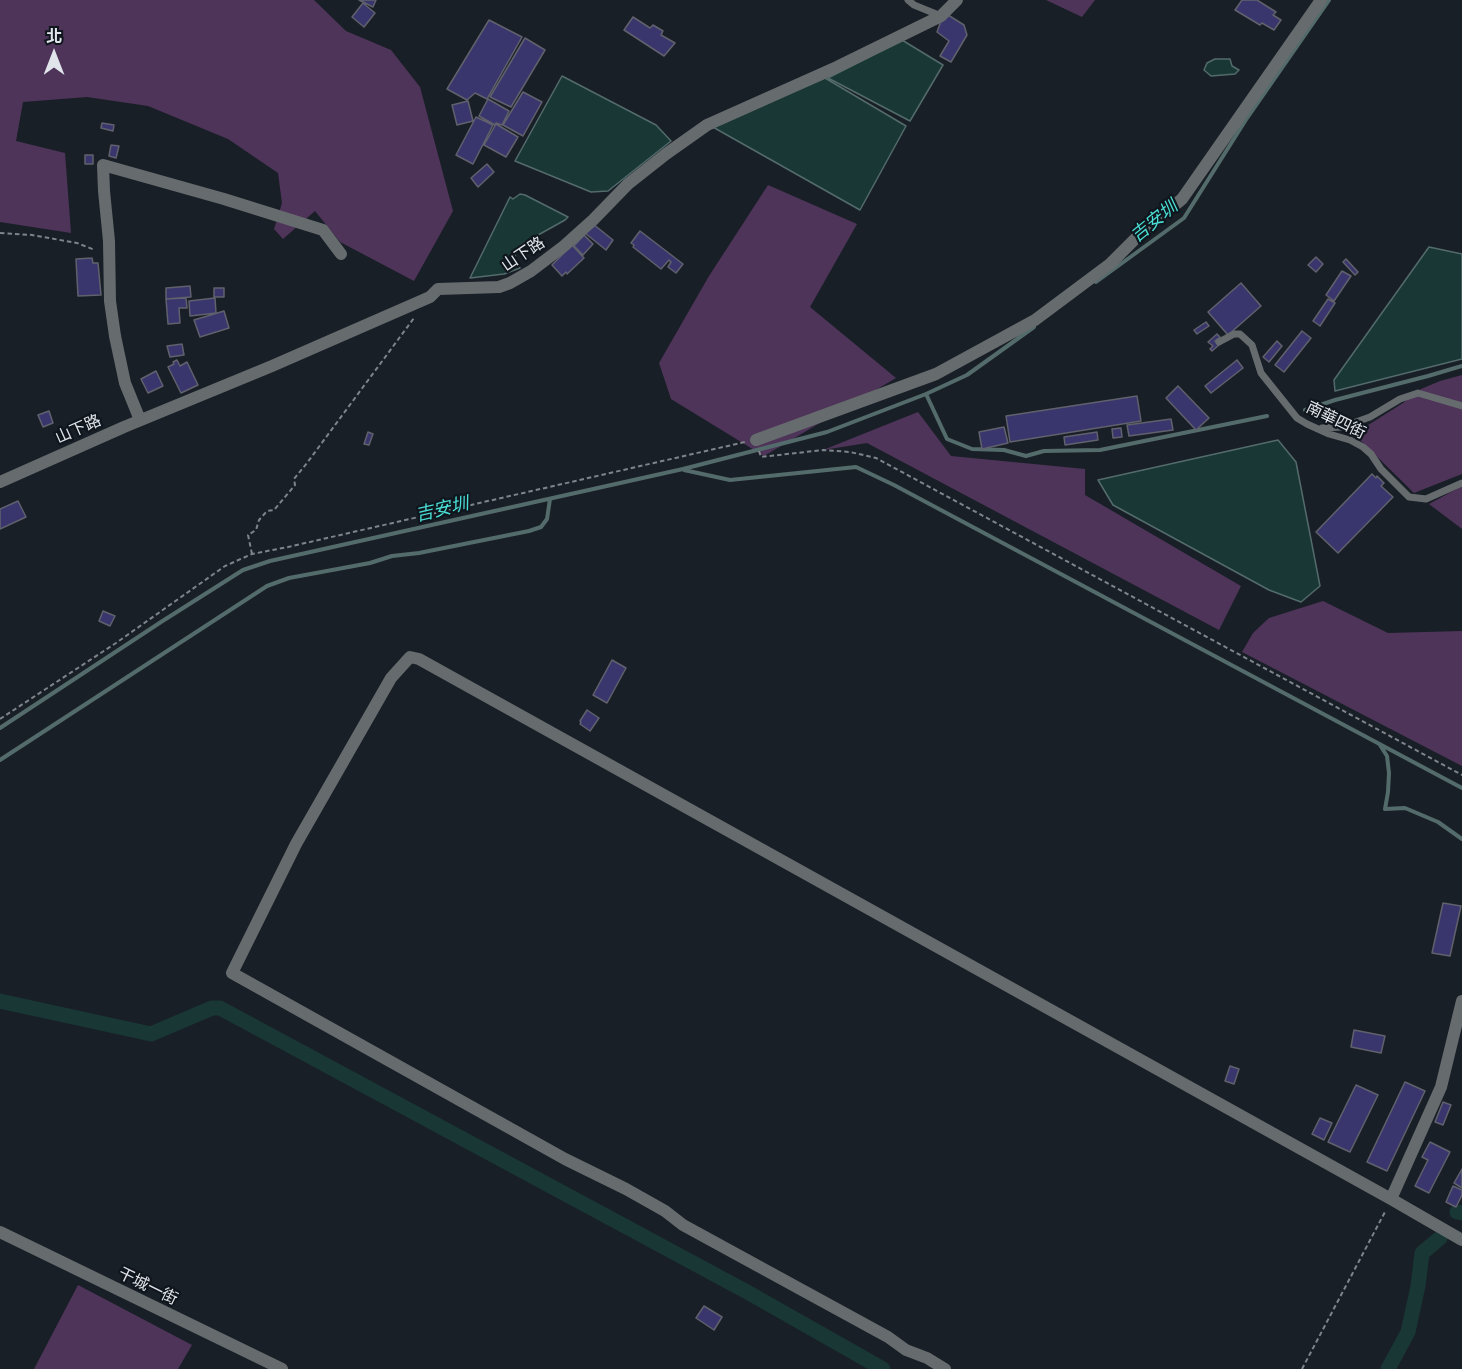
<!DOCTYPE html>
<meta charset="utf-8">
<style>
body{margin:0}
#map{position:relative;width:1462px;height:1369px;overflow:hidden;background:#191f27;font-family:Ubuntu,"Noto Sans TC",sans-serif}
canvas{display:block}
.north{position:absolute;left:24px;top:24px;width:60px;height:60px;-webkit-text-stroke:4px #10161d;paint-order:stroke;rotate:0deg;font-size:16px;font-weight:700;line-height:24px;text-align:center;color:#e1e5eb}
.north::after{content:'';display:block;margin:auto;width:21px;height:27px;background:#e1e5eb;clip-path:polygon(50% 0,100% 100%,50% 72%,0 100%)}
</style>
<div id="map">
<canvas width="1462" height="1369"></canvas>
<div class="north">北</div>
</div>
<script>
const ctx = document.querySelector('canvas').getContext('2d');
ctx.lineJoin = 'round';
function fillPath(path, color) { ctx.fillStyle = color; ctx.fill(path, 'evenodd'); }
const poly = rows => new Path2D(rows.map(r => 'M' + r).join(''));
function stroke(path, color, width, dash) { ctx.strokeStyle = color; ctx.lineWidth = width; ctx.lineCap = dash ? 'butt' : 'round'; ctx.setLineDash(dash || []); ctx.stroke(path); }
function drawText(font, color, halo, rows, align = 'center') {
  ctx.font = font + ' Ubuntu,"Noto Sans TC",sans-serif'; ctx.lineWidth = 4.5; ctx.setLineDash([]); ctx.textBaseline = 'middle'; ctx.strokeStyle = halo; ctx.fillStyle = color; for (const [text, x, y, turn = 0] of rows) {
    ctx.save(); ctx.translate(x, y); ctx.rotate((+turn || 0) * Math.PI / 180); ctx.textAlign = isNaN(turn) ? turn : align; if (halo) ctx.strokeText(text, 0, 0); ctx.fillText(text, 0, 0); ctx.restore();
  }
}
const green = poly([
 [0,0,314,0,346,31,391,50,420,87,453,211,414,281,340,242,315,211,283,239,274,229,282,203,278,173,228,139,148,106,87,97,23,102,16,141,65,153,71,233,0,222],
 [1046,0,1095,0,1082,17],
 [768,185,857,224,810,307,896,378,764,456,671,399,659,363,709,276],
 [1462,375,1462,474,1414,493,1354,434,1403,403,1421,389,1440,381],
 [918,412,951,456,1085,469,1085,495,1241,586,1219,630,867,443,823,450],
 [1462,486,1462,529,1429,504],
 [1323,601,1388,633,1462,631,1462,766,1242,652,1253,633,1269,618],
 [78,1285,192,1345,178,1369,34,1369]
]);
const water = poly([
 [902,40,943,65,910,121,828,78,902,40],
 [1215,59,1230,59,1232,66,1239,70,1235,74,1211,76,1204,70,1207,63,1215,59],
 [562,76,656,125,671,141,608,191,591,192,515,161,562,76],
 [825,78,906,126,860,210,711,126,825,78],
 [520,194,525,195,568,217,565,220,522,244,516,249,515,257,520,268,504,274,470,278,510,197,513,199,520,194],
 [1429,247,1462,254,1462,359,1335,391,1334,380,1429,247],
 [1278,440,1296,462,1320,586,1301,602,1269,590,1113,505,1098,480,1278,440]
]);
const stream = poly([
 [1096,282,1184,218,1247,118,1329,0],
 [926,394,947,439,972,449,1004,450,1026,456,1044,451,1100,450,1267,416],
 [1305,410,1335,400,1428,376,1462,366],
 [684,470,730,480,856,467,894,485,1462,788],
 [0,728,161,622,243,570,270,561,683,469,827,432,926,394,967,375,1034,327],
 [1380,745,1387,756,1389,773,1388,792,1385,809,1405,808,1438,822,1462,839],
 [0,760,267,586,289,578,370,563,392,556,419,553,529,531,541,527,547,519,550,499]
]);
const canal = poly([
 [0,1001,151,1034,212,1008,220,1008,749,1293,883,1369],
 [1457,1212,1462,1213],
 [1388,1369,1408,1332,1418,1286,1422,1253,1440,1238]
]);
const building = poly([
 [359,0,376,0,373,7,359,0],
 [1242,0,1257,0,1276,12,1273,15,1281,20,1274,30,1262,23,1260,25,1235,10,1242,0],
 [363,3,375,13,364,27,352,17,363,3],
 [948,15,964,25,967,35,951,62,940,56,949,41,937,32,941,21,948,15],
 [633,17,650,28,653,25,663,31,661,35,675,43,664,56,624,30,633,17],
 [489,20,522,37,487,99,475,93,467,100,447,89,489,20],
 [525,38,545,50,511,107,490,97,525,38],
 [523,92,542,102,523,136,503,125,523,92],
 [488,99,509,111,502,125,496,123,495,125,479,116,488,99],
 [468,101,473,121,457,125,452,105,468,101],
 [476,117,493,125,473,164,456,155,476,117],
 [102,123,114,125,113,131,101,128,102,123],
 [496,124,518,137,506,157,484,145,496,124],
 [111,145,119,146,116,158,109,156,111,145],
 [85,155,93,155,93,164,85,164,85,155],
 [487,164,494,172,478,187,471,178,487,164],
 [593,224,613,240,606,250,585,233,593,224],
 [640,231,683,264,676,273,668,267,671,262,669,260,661,269,633,247,634,245,631,243,640,231],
 [584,235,593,244,583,255,574,246,584,235],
 [572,245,584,258,567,274,566,272,562,276,552,265,572,245],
 [1316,257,1323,264,1316,272,1308,265,1316,257],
 [92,258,93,263,98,263,101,295,78,296,76,259,92,258],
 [1346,259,1358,272,1355,275,1343,262,1346,259],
 [1342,271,1351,276,1334,301,1326,295,1342,271],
 [1241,283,1261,306,1228,335,1208,312,1241,283],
 [190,286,191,297,166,299,166,288,190,286],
 [214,288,224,288,224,297,214,297,214,288],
 [186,298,187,308,179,308,180,323,168,324,166,299,186,298],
 [215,298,216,313,190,316,189,301,215,298],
 [1328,299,1335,303,1320,326,1313,321,1328,299],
 [224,311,229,328,200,337,194,320,224,311],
 [1206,322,1209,326,1197,334,1194,330,1206,322],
 [1302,331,1311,338,1284,372,1275,365,1302,331],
 [1217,334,1220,337,1215,341,1219,345,1212,351,1210,349,1213,346,1208,342,1217,334],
 [1277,341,1282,346,1269,362,1263,357,1277,341],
 [182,344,184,355,170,357,167,346,182,344],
 [177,360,180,366,187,362,198,385,181,393,168,367,174,364,173,362,177,360],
 [1237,360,1243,368,1211,393,1205,386,1237,360],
 [156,371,163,386,148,393,141,379,156,371],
 [1178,386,1209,418,1196,430,1166,398,1178,386],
 [1137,396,1141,421,1010,442,1006,416,1137,396],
 [49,411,53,423,43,427,38,415,49,411],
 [1171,419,1173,430,1129,436,1127,425,1171,419],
 [1004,427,1008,443,982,449,979,432,1004,427],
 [1121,428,1122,437,1113,438,1112,429,1121,428],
 [368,432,373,434,369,445,364,444,368,432],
 [1097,432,1098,440,1065,445,1064,437,1097,432],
 [1372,474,1376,478,1377,476,1384,483,1381,486,1393,497,1338,553,1316,532,1372,474],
 [18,501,26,517,0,529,0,509,18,501],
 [103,611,115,616,110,626,99,621,103,611],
 [612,660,626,668,607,703,593,695,612,660],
 [587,710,599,718,590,731,580,724,581,722,580,721,587,710],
 [1443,903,1461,906,1450,956,1432,953,1443,903],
 [1354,1030,1385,1036,1381,1053,1351,1047,1354,1030],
 [1230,1066,1239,1069,1234,1084,1225,1081,1230,1066],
 [1405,1082,1425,1091,1387,1171,1367,1162,1405,1082],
 [1356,1085,1378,1095,1350,1152,1328,1142,1356,1085],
 [1443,1102,1451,1105,1443,1125,1435,1122,1443,1102],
 [1320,1118,1332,1123,1324,1140,1312,1134,1320,1118],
 [1430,1142,1450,1152,1429,1193,1415,1186,1428,1160,1422,1157,1430,1142],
 [1462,1169,1462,1188,1454,1183,1462,1169],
 [1453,1186,1462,1190,1462,1195,1456,1207,1446,1202,1453,1186],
 [704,1306,722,1317,714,1330,696,1318,704,1306]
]);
const path = poly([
 [0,233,32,235,77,243,95,250],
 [759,451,761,457,823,450,850,452,876,458,1462,775],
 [252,554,248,535,256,530,259,520,267,511,274,510,295,485,294,479,307,463,414,318],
 [0,719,116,643,225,566,252,554,288,547,745,442],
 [1302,1369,1386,1210]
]);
const service = poly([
 [908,0,914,5,941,16],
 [1219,342,1234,334,1240,334,1252,345,1261,373,1297,418,1307,424,1329,434,1350,440,1363,447,1371,454,1381,469,1409,497,1426,499,1462,483],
 [1322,428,1342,427,1370,417,1400,399,1418,393,1462,406]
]);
const minor = poly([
 [140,420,125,383,115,336,110,301,109,241,104,191,103,165,224,199,323,230,341,254],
 [756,440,936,374,1035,320,1110,264,1143,231,1182,199,1321,0],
 [0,482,124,427,272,366,430,297,438,289,499,287,510,283,531,271,564,246,593,220,628,184,666,154,707,125,837,67,941,16,957,0],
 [1391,1199,1441,1087,1462,1001],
 [945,1369,927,1358,906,1350,888,1337,683,1225,665,1211,626,1189,565,1159,232,973,296,844,391,678,410,657,419,659,1391,1199,1462,1240]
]);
const tertiary = poly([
 [0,1232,282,1369]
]);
const streetNames = [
 ["山下路",523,254,-34],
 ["南華四街",1336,420,26],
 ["山下路",78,429,-24],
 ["干城一街",148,1286,26]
];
const waterNames = [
 ["吉安圳",1154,221,-39],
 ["吉安圳",442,509,-13]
];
fillPath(green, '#4e3459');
fillPath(water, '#183735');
stroke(water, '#546b6c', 1.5);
stroke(stream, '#546b6c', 4);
stroke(canal, '#183735', 15);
fillPath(building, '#39366d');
stroke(building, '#60616c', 1.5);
stroke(path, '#7f848b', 2, [4.5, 3]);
stroke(service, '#666c6e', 7);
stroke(minor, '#666c6e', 12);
stroke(tertiary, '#666c6e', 12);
drawText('16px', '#e1e5eb', '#10161d', streetNames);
drawText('italic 18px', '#49ddd4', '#10161d', waterNames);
</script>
